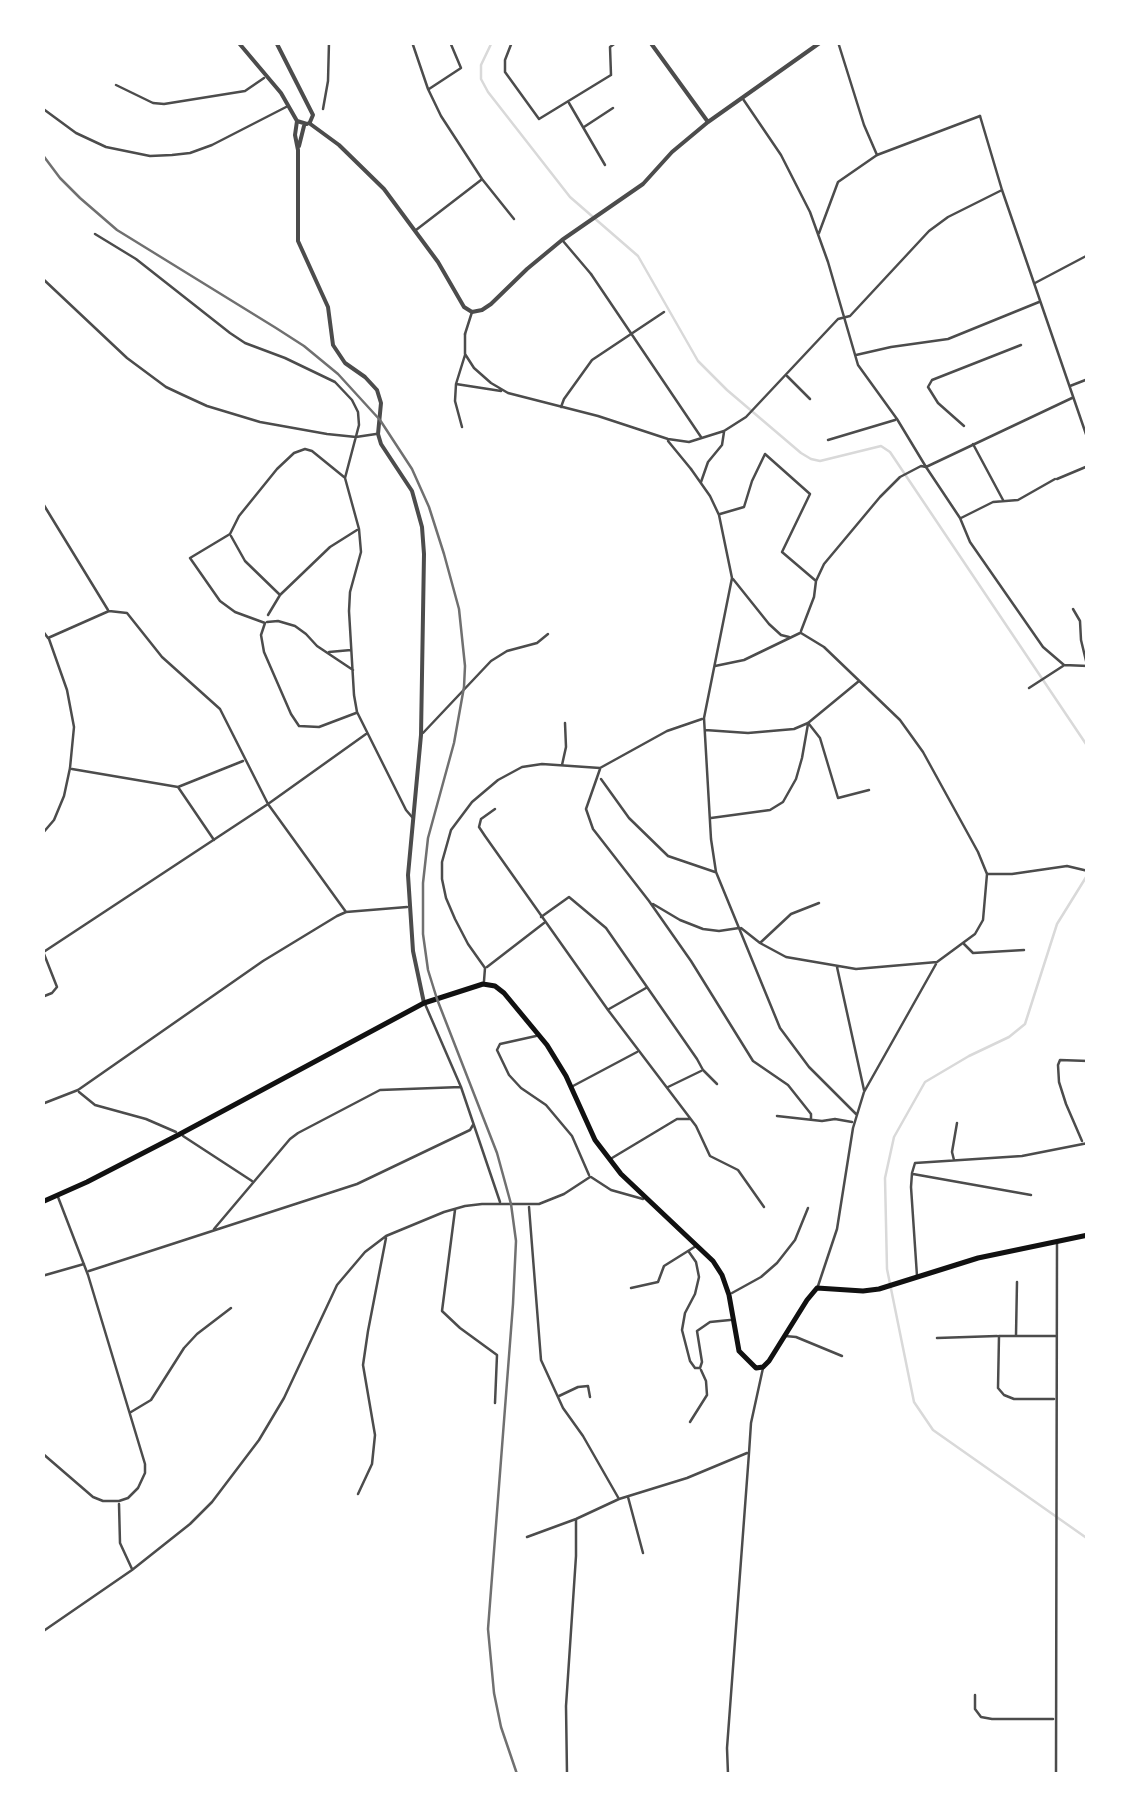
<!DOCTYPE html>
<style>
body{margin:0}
#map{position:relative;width:1130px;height:1817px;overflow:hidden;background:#fff;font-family:Figtree,sans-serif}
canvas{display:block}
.frame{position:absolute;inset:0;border:45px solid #fff;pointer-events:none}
</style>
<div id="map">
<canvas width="1130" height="1817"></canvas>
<div class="frame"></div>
</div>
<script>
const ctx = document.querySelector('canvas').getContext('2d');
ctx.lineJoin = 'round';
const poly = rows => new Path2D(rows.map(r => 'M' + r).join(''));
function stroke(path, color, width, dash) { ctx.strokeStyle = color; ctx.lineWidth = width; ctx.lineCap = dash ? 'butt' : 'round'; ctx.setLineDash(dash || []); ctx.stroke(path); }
const stream = poly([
 [492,42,481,65,481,79,488,92,570,197,638,256,698,361,727,390,801,453,811,459,820,461,881,446,890,452,1088,747],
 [1088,874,1057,924,1025,1024,1009,1037,969,1056,925,1082,894,1137,885,1178,887,1269,914,1402,933,1430,1088,1539]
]);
const pedestrian = poly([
 [743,99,781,155,810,212,828,262,858,365,897,419,926,467,1072,398],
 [980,116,1002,190,1088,440],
 [819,233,838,182,877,155],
 [591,274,701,437],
 [465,334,465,354,474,368,491,383,508,393,598,416,668,439,689,442,724,431,746,417,838,319,850,316,929,231,948,217,1002,190],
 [856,355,891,347,948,339,1039,302],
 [787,376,810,399],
 [456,384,501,391],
 [1070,386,1088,379],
 [561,407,564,399,592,360,664,312],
 [462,427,455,401,456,384,465,355],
 [828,440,895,420],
 [668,441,691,469],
 [1057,479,1088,466],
 [701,482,708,462,722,445,724,432]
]);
const minor = poly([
 [412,42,428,89,441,116,482,179,514,219],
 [512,42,505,60,505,72,539,119,611,75,610,47,617,42],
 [838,42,864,125,877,155,980,116],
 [116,85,153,103,164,104,245,91,264,78],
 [429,89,461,68,450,42],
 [569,103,605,165],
 [42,108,76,133,106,147,150,156,172,155,190,153,212,145,288,106],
 [323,109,328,81,329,42],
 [584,127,613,108],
 [416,230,481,180],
 [95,234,136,259,230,333,245,343,285,358,335,382,352,400,358,412,359,425,345,478,359,529,361,552,350,592,349,611,354,695,357,712,406,810,412,817],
 [563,241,591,274],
 [42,278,127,358,166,387,183,395,207,406,260,422,327,434,356,437,376,434],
 [1035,283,1088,255],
 [465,334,472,312],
 [964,426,938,403,928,387,932,380,1021,345],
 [973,444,1003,500],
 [691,469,710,496,719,515,732,578,704,718,711,839,716,872,780,1028,809,1067,856,1114],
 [344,477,312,451,305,449,294,453,277,469,239,516,230,534,190,558,220,601,235,612,265,623,261,635,264,652,291,714,299,726,319,727,356,713],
 [42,502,108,610],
 [720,514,744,507,752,481,765,454,810,494,782,552,816,581],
 [961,518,993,502,1018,500,1055,479],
 [231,536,245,561,279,594],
 [733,579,769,624,781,635,789,637],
 [1073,609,1080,621,1081,640,1087,665],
 [268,615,280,595,330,547,357,530],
 [267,622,278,621,295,626,306,634,317,646,353,670],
 [42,630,48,638,109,611,127,613,162,657,220,709,268,804,346,912],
 [801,631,814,597,816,581,824,564,880,497,900,477,921,466,926,467,960,518,970,542,1043,647,1064,665,1088,666],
 [329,652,351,650],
 [715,666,744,660,800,633],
 [1029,688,1063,666],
 [809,724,820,738,838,798,869,790],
 [705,730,748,733,794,729,808,723,859,681],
 [423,733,491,661,507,651,537,643,548,634],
 [562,765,566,747,565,723],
 [72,769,178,787,214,840],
 [600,769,586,809,593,829,649,901,691,961,753,1061,788,1085,811,1114,811,1119],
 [601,779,629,818,668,856,715,872],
 [178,787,243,761],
 [495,809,481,819,479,827,485,836,608,1010,696,1126,710,1156,738,1170,764,1207],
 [711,818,770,810,783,802,796,779,802,758,808,724],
 [42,834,54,820,64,796,70,768,74,727,67,690,49,639],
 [988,874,1012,874,1067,866,1088,871],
 [653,904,680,920,703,929,719,931,739,928],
 [541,917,569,897,606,928,697,1059,703,1070,717,1084],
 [741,928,760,943,786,957,856,969,937,962,975,934,983,920,987,874,978,852,923,752,900,720,874,695,824,647,801,633],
 [760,943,791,914,819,903],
 [964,944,973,953,1024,950],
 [42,953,268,804,366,734],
 [487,967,544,923],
 [837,967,864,1090],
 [484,981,485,968,468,944,455,919,446,898,442,879,442,862,451,830,472,802,498,780,522,767,542,764,600,768,667,731,702,719],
 [42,997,52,993,57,987,44,954],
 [425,1004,461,1087,500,1202],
 [609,1009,646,988],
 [536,1036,500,1044,497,1050,509,1075,521,1088,546,1105,572,1136,589,1175],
 [573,1086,637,1052],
 [668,1087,701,1071],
 [79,1092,95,1105,146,1119,176,1132],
 [42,1104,78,1090,263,961,337,916,346,912,407,907],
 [777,1116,822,1121,835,1119,852,1122],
 [183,1136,252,1181],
 [1082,1141,1066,1104,1059,1082,1058,1065,1060,1060,1088,1061],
 [612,1158,677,1119,689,1119],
 [954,1160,952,1152,957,1123],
 [913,1174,1031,1195],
 [591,1177,611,1190,643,1199],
 [529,1207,541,1360,563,1408,583,1436,619,1499],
 [455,1210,442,1311,460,1328,497,1355,495,1403],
 [214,1229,290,1139,298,1133,380,1090,461,1087],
 [689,1252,696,1262,699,1277,695,1294,685,1313,682,1330,690,1361,695,1368,700,1368,702,1362,697,1331,710,1322,730,1320],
 [89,1271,357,1184,470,1130,473,1125],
 [42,1276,84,1264],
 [917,1276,911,1187,912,1173,915,1163,1022,1156,1088,1143],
 [818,1286,837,1229,853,1128,864,1092,936,964],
 [631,1288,658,1282,664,1266,696,1246],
 [732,1293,761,1277,777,1263,795,1240,808,1208],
 [1016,1335,1017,1282],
 [785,1336,796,1337,842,1356],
 [937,1338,997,1336],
 [559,1396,578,1387,588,1386,590,1397],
 [1054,1399,1014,1399,1004,1395,998,1388,999,1336,1055,1336],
 [131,1412,151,1400,184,1348,197,1334,231,1308],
 [690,1422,707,1395,706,1381,701,1370],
 [42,1453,93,1497,103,1501,119,1501,128,1498,138,1488,145,1473,145,1464,88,1275,58,1197],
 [358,1494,372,1464,375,1435,363,1365,368,1331,386,1238],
 [628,1497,643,1553],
 [119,1504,120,1543,132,1569],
 [527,1537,576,1519,619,1499,687,1478,747,1453],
 [42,1632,132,1570,190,1524,212,1502,259,1440,284,1398,337,1285,365,1252,386,1236,444,1212,465,1206,482,1204,539,1204,564,1194,590,1177],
 [975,1695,975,1709,981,1717,992,1719,1053,1719],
 [567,1774,566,1706,576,1556,576,1519],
 [728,1774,727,1748,749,1453,751,1423,763,1368],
 [1056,1774,1057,1242]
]);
const tertiary = poly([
 [238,42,281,93,297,121,307,124],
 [276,42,313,115,310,122],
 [650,42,708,122],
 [297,121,295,135,298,150,298,241,328,307,333,345,345,363,365,377,377,390,381,403,378,434,381,444,412,491,422,527,424,554,421,735,408,875,413,951,424,1003],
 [309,123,339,145,384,189,438,262,464,307,472,312,482,310,491,304,527,269,562,240,643,184,672,152,708,122,821,42],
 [299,146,304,126]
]);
const secondary = poly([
 [42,1202,87,1182,180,1134,424,1003,483,984,495,986,504,993,547,1045,566,1076,595,1140,621,1174,713,1261,722,1275,729,1295,739,1351,756,1368,763,1367,769,1361,807,1300,817,1288,863,1291,879,1289,978,1258,1088,1235]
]);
const rail = poly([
 [42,154,60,178,80,198,117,230,276,328,304,346,338,374,380,420,412,469,429,507,444,554,459,609,465,666,464,687,454,743,428,838,423,883,423,934,428,970,437,999,497,1153,511,1204,516,1241,513,1304,488,1629,494,1693,501,1727,517,1774]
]);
stroke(stream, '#d9d9d9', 2.5);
stroke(pedestrian, '#4c4c4c', 2.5);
stroke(minor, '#4c4c4c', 2.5);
stroke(tertiary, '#4c4c4c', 4);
stroke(secondary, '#111', 5);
stroke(rail, '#707070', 2.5);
</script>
